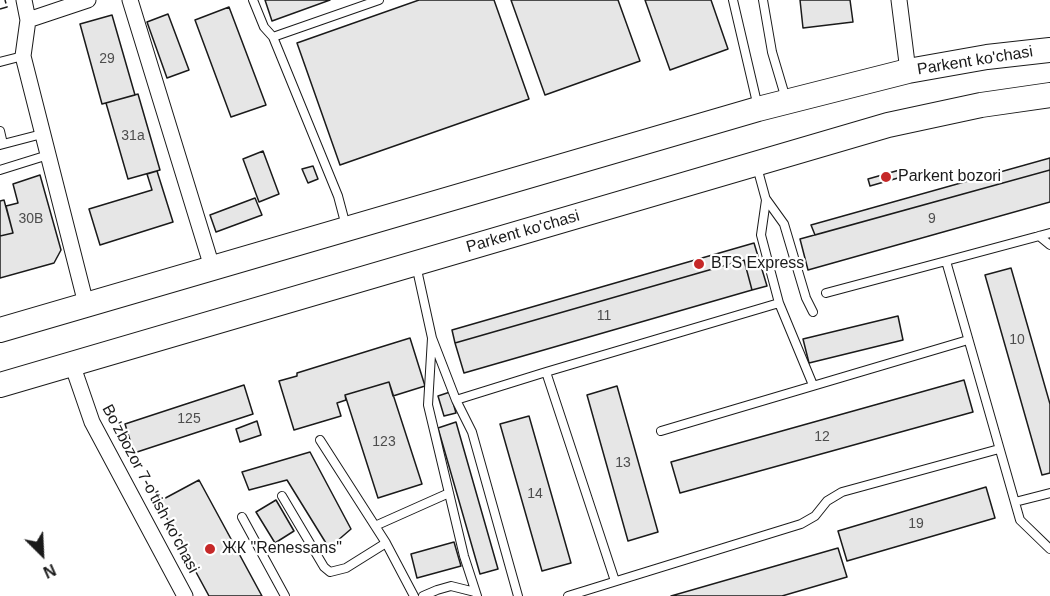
<!DOCTYPE html>
<meta charset="utf-8">
<style>
body{margin:0}
#map{position:relative;width:1050px;height:596px;overflow:hidden;background:#fff;font-family:Arial,sans-serif}
canvas{display:block}
.north{position:absolute;left:12px;top:524px;width:60px;height:60px;-webkit-text-stroke:4px #fff;paint-order:stroke;rotate:156deg;font-size:16px;font-weight:700;line-height:24px;text-align:center;color:#1a1a1a}
.north::after{content:'';display:block;margin:auto;width:21px;height:27px;background:#1a1a1a;clip-path:polygon(50% 0,100% 100%,50% 72%,0 100%)}
</style>
<div id="map">
<canvas width="1050" height="596"></canvas>
<div class="north">N</div>
</div>
<script>
const ctx = document.querySelector('canvas').getContext('2d');
ctx.lineJoin = 'round';
function fillPath(path, color) { ctx.fillStyle = color; ctx.fill(path, 'evenodd'); }
const poly = rows => new Path2D(rows.map(r => 'M' + r).join(''));
function stroke(path, color, width, dash) { ctx.strokeStyle = color; ctx.lineWidth = width; ctx.lineCap = dash ? 'butt' : 'round'; ctx.setLineDash(dash || []); ctx.stroke(path); }
function drawText(font, color, halo, rows, align = 'center') {
  ctx.font = font + ' Arial,sans-serif'; ctx.lineWidth = 4.5; ctx.setLineDash([]); ctx.textBaseline = 'middle'; ctx.strokeStyle = halo; ctx.fillStyle = color; for (const [text, x, y, turn = 0] of rows) {
    ctx.save(); ctx.translate(x, y); ctx.rotate((+turn || 0) * Math.PI / 180); ctx.textAlign = isNaN(turn) ? turn : align; if (halo) ctx.strokeText(text, 0, 0); ctx.fillText(text, 0, 0); ctx.restore();
  }
}
const building = poly([
 [265,0,330,0,272,21,265,0],
 [419,0,494,0,529,99,340,165,297,43,419,0],
 [511,0,618,0,640,61,545,95,511,0],
 [645,0,711,0,728,49,670,70,645,0],
 [800,0,850,0,853,22,803,28,800,0],
 [229,7,266,105,231,117,195,20,229,7],
 [168,14,189,70,167,78,147,22,168,14],
 [112,15,135,95,102,104,80,24,112,15],
 [138,94,160,170,128,179,106,103,138,94],
 [263,151,279,194,259,202,243,159,263,151],
 [1050,158,1050,170,815,235,811,225,1050,158],
 [313,166,318,179,308,183,302,169,313,166],
 [903,169,905,176,870,186,868,179,903,169],
 [1050,170,1050,202,808,270,800,239,1050,170],
 [157,171,173,222,100,245,89,209,152,190,147,174,157,171],
 [40,175,61,250,54,263,0,278,0,236,13,233,6,206,18,203,13,184,40,175],
 [255,198,262,215,216,232,210,215,255,198],
 [4,200,13,233,0,236,0,201,4,200],
 [754,243,767,286,752,290,744,260,455,343,452,330,754,243],
 [744,260,752,290,464,373,455,343,744,260],
 [1011,268,1050,404,1050,473,1042,475,985,275,1011,268],
 [898,316,903,340,809,363,803,339,898,316],
 [410,338,425,386,393,396,389,382,345,395,346,400,337,403,341,416,294,430,279,381,297,376,297,373,410,338],
 [964,380,973,412,680,493,671,462,964,380],
 [389,382,422,484,378,498,345,395,389,382],
 [244,385,253,414,134,453,125,424,244,385],
 [617,386,658,532,628,541,587,395,617,386],
 [450,392,456,413,444,416,438,396,450,392],
 [529,416,571,563,542,571,500,424,529,416],
 [257,421,261,435,240,442,236,429,257,421],
 [456,422,498,569,480,574,438,428,456,422],
 [310,452,351,529,329,548,287,480,249,490,242,472,310,452],
 [199,480,262,596,209,596,158,502,199,480],
 [986,487,995,518,847,561,838,531,986,487],
 [276,500,294,531,275,543,256,512,276,500],
 [454,542,461,566,417,578,411,554,454,542],
 [838,548,847,577,782,596,671,596,838,548]
]);
const lane = poly([
 [253,0,264,27,273,37],
 [733,0,758,107],
 [763,0,772,52,786,99],
 [0,62,23,56],
 [0,131,3,144],
 [0,145,42,134],
 [757,167,766,200,761,235,779,303,813,385],
 [0,170,48,155],
 [766,199,784,224,806,298,813,312],
 [346,226,338,196,273,37,379,0],
 [1039,236,1050,245],
 [946,261,1050,233],
 [416,265,432,338,428,405,464,556,477,596],
 [826,293,946,261,1020,520,1050,549],
 [432,338,456,400,546,372,779,303],
 [546,372,615,581],
 [456,400,472,432,518,596],
 [661,431,968,340],
 [320,440,386,543,414,596],
 [282,496,324,567,330,572,346,568,386,543],
 [1015,502,1050,493],
 [242,517,285,596],
 [375,526,449,493],
 [423,596,437,590,451,586,475,592],
 [568,596,801,524,815,516,827,501,842,492,999,449]
]);
const street = poly([
 [24,0,28,20,23,56,86,304],
 [130,0,212,267],
 [899,0,908,71],
 [28,20,88,0],
 [72,364,92,422,185,596]
]);
const primary = poly([
 [0,330,758,109,908,71,987,57,1050,50],
 [0,385,888,125,981,105,1050,95]
]);
const fence = poly([
 [0,9,7,7,5,0]
]);
const markers = [
 [886,177,6,"#c62828"],
 [699,264,6,"#c62828"],
 [210,549,6,"#c62828"]
];
const numberNames = [
 ["29",107,59],
 ["31а",133,136],
 ["30В",31,219],
 ["9",932,219],
 ["11",604,316],
 ["10",1017,340],
 ["125",189,419],
 ["12",822,437],
 ["123",384,442],
 ["13",623,463],
 ["14",535,494],
 ["19",916,524]
];
const streetNames = [
 ["Parkent ko'chasi",975,61,-9],
 ["Parkent ko'chasi",523,232,-16],
 ["Bo'zbozor 7-o'tish ko'chasi",150,489,62]
];
const poiNames = [
 ["Parkent bozori",898,177],
 ["BTS Express",711,264],
 ["ЖК \"Renessans\"",222,549]
];
fillPath(building, '#e6e6e6');
stroke(building, '#1a1a1a', 1.5);
stroke(lane, '#1a1a1a', 10);
stroke(street, '#1a1a1a', 17);
stroke(primary, '#1a1a1a', 26);
stroke(lane, '#fff', 8);
stroke(street, '#fff', 15);
stroke(primary, '#fff', 24);
stroke(fence, '#1a1a1a', 1.5, [8, 3]);
for (const [x, y, r, color] of markers) { const dot = new Path2D(); dot.arc(x, y, r, 0, 2 * Math.PI); ctx.fillStyle = color; ctx.fill(dot); stroke(dot, '#fff', 2); }
drawText('14px', '#4d4d4d', null, numberNames);
drawText('16px', '#1a1a1a', '#fff', streetNames);
drawText('16px', '#1a1a1a', '#fff', poiNames, 'left');
</script>
